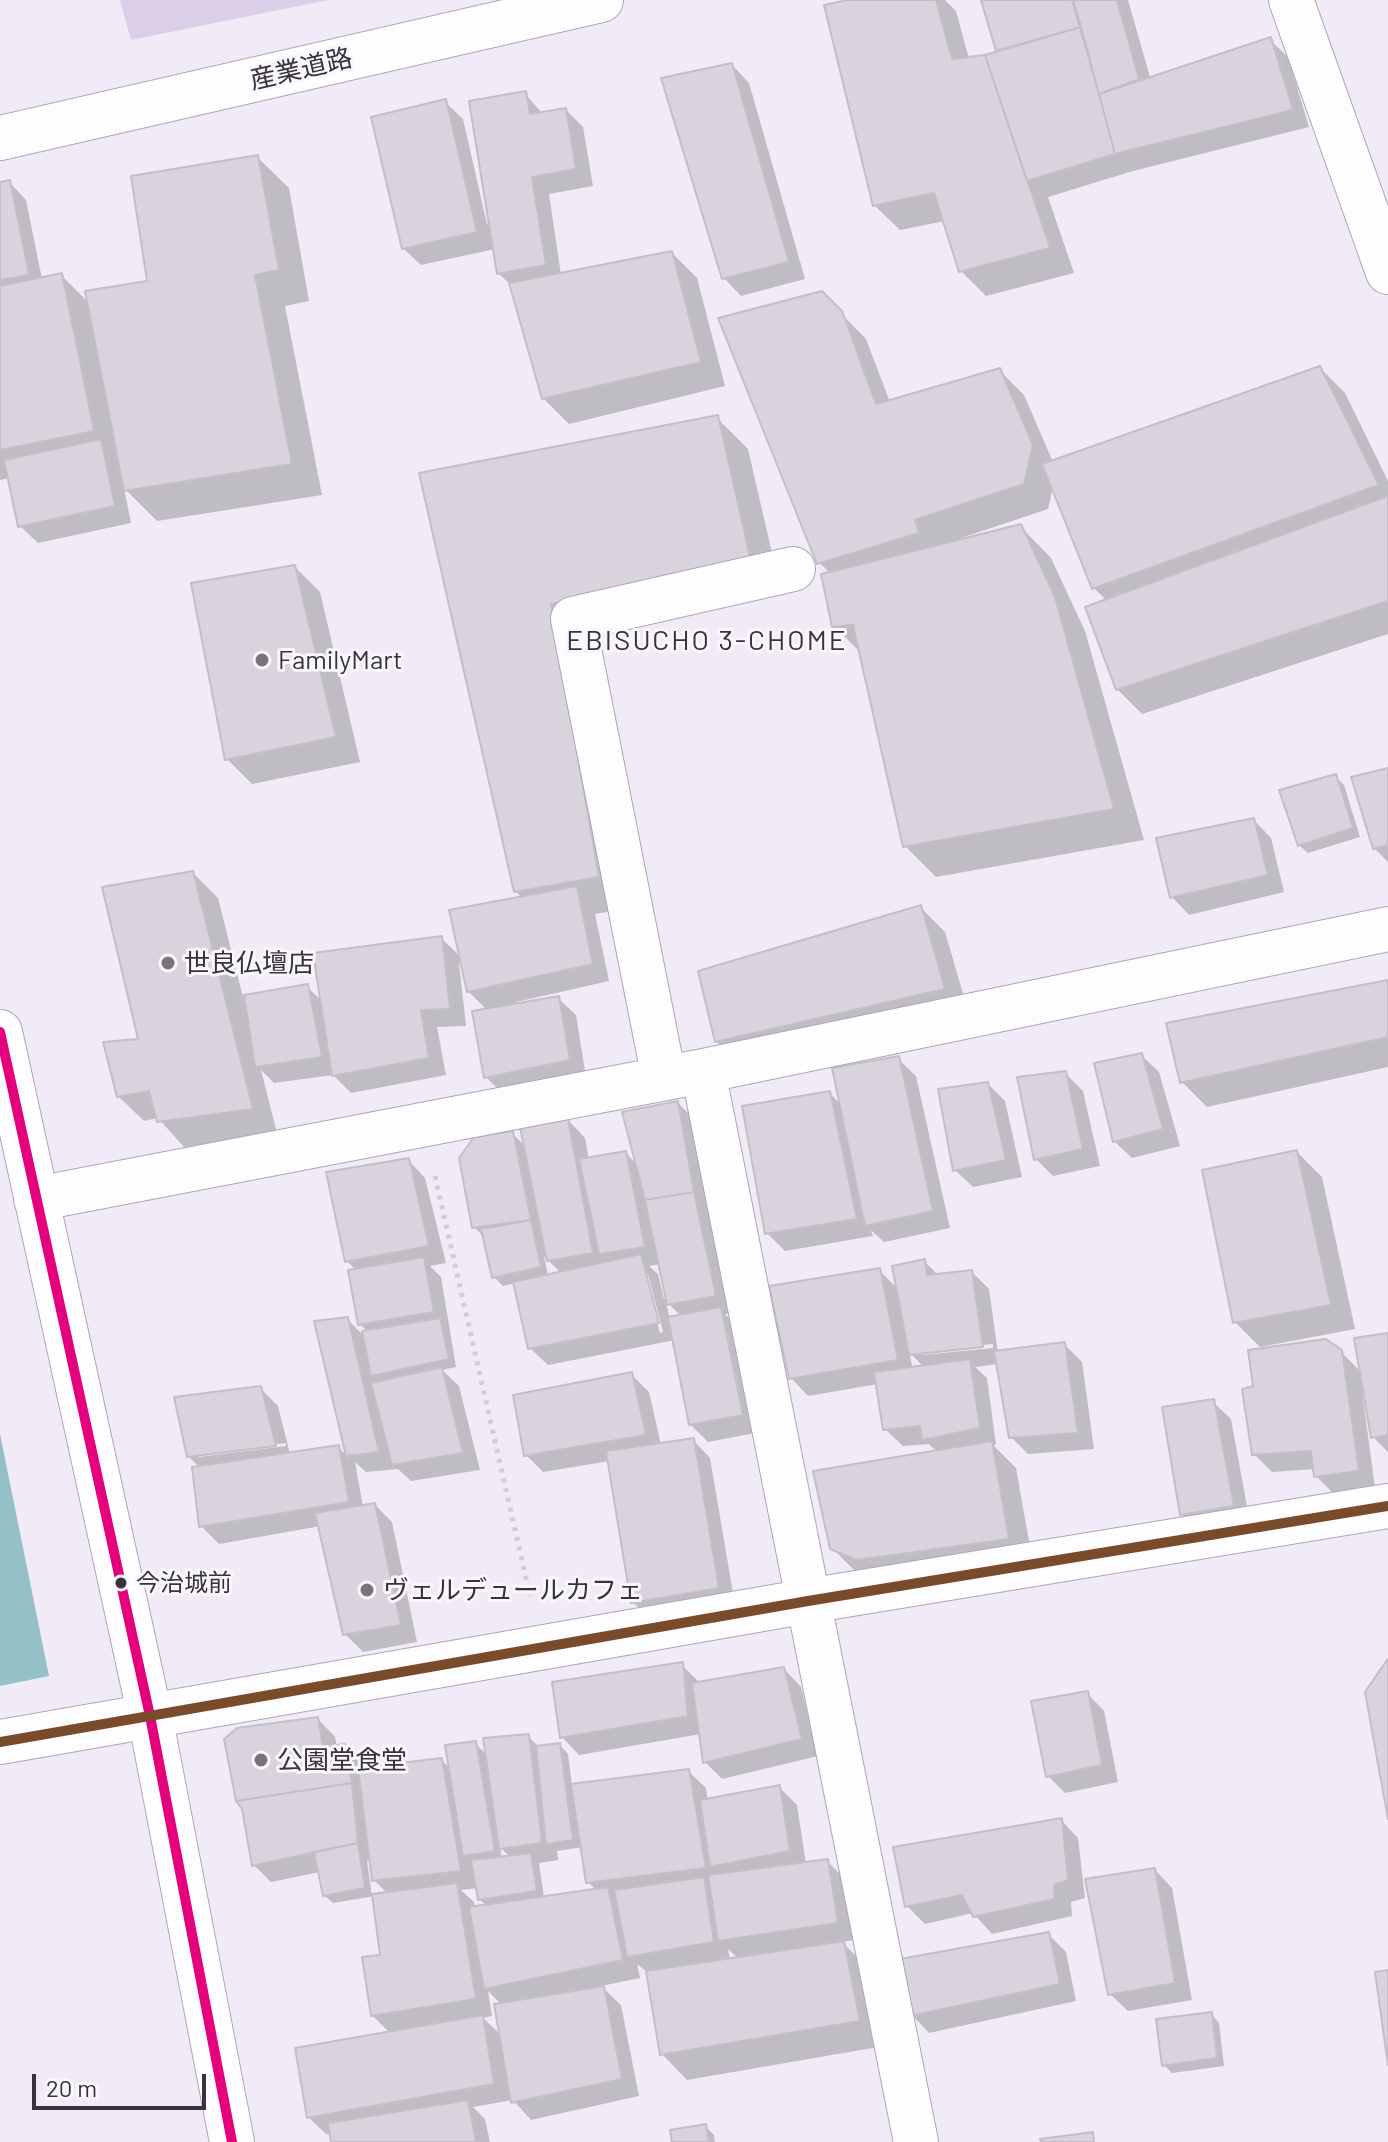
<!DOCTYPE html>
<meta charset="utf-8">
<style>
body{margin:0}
#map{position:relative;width:1388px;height:2142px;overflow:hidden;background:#f0ebf6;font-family:Barlow,sans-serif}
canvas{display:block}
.scale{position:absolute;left:32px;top:2074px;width:174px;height:36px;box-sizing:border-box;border:4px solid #37323c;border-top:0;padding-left:10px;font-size:24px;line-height:28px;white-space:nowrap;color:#37323c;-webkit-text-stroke:6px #f9f7fc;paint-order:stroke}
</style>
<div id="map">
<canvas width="1388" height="2142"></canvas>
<div class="scale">20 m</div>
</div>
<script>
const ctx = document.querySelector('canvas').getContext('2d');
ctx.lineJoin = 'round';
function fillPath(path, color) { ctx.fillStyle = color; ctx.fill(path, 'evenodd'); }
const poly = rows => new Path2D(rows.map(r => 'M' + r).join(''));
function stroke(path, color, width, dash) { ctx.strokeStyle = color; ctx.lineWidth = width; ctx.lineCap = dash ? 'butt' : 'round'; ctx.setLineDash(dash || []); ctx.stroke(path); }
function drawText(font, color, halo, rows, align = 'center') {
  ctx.font = font + ' Barlow,"Noto Sans JP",sans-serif'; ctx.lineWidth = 6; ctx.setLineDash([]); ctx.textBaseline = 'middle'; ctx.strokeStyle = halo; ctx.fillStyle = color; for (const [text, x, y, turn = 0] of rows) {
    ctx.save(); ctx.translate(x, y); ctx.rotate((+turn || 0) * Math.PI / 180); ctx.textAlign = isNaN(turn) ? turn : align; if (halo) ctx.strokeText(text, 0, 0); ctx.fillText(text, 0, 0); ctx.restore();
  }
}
const green = poly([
 [120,0,328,0,131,40]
]);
const water = poly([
 [0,1434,49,1676,0,1686]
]);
const shadow = poly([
 [857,0,945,0,956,11,969,59,998,53,983,0,1128,0,1150,77,1270,40,1288,57,1309,127,1133,171,1048,197,1074,273,986,296,961,271,945,221,900,230,874,205],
 [732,65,749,83,805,279,741,296,724,278],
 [525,94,543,114,566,110,583,127,593,186,549,194,561,275,672,253,697,278,725,386,569,424,543,398,512,286,498,273,495,249,421,265,403,248,445,102,463,119,487,224,490,223],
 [257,157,289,188,309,301,285,306,322,495,157,521,124,488,131,523,38,543,20,526,10,478,0,480,0,184,9,182,26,200,42,279,62,276,89,303,149,283],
 [821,293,866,339,890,402,999,370,1024,395,1053,462,1320,368,1345,393,1388,481,1388,634,1142,714,1117,689,1107,601,1094,588,1053,487,1048,509,961,538,962,541,1020,526,1051,558,1085,631,1144,840,936,877,905,846,862,654,834,626,831,574,819,562],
 [717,418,748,449,781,592,581,635,629,908,595,914,609,981,516,1002,516,1006,558,998,576,1015,586,1077,504,1095,486,1077,488,1011,468,991,462,962,459,963,466,1026,437,1027,446,1075,351,1093,333,1075,274,1083,261,1070,277,1133,184,1147,158,1118,144,1121,118,1096,140,1041,193,873,218,898,243,997,307,987,322,1001,441,938,462,958,523,898,515,891,421,474],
 [295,567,320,592,360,762,252,784,227,759],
 [1388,770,1388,862,1374,848],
 [1335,776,1344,785,1360,837,1308,853,1299,845],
 [1254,820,1271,838,1284,892,1189,915,1172,897],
 [920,907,945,932,969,1014,742,1066,716,1041],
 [1388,983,1388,1067,1207,1107,1182,1082],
 [1141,1055,1159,1072,1180,1146,1132,1158,1114,1141],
 [898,1059,916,1076,950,1228,884,1242,871,1230,873,1236,785,1251,767,1233,830,1093,841,1105],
 [1065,1073,1083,1091,1100,1166,1053,1176,1036,1159],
 [988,1084,1005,1101,1022,1177,973,1187,955,1170],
 [678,1103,695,1120,733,1313,725,1314,738,1327,760,1432,708,1442,690,1424,675,1340,548,1365,530,1348,515,1283,503,1286,494,1277,485,1238,474,1227,512,1133,526,1147,568,1120,585,1138,589,1160,626,1153,638,1166],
 [544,1256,561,1273,548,1276],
 [661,1264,668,1298,664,1299,658,1274,649,1266],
 [644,1274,648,1274,663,1332,660,1333],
 [665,1300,682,1317,670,1319],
 [1297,1152,1322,1177,1355,1329,1260,1347,1235,1322],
 [408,1160,425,1178,446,1263,430,1266,441,1277,456,1367,442,1370,459,1386,480,1470,411,1481,398,1469,366,1472,355,1462,363,1507,375,1505,392,1522,417,1642,363,1652,345,1634,321,1526,219,1544,201,1526,200,1468,188,1456,260,1388,278,1406,290,1454,338,1447,349,1458,317,1323,347,1319,366,1338,368,1332,360,1324,357,1271,347,1261],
 [286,1443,286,1446,199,1457,199,1453],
 [924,1261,939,1276,972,1272,989,1289,998,1353,1064,1344,1082,1362,1094,1449,1028,1454,1011,1437,998,1364,975,1367,987,1378,996,1445,993,1445,1016,1468,1033,1564,858,1574,832,1548,937,1452,929,1444,903,1446,885,1429,878,1384,808,1396,791,1378,879,1270,899,1290],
 [993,1344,993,1348,922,1355,922,1351],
 [909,1352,924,1367,913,1369],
 [1388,1335,1388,1452,1373,1437,1366,1397,1363,1398,1375,1488,1334,1494,1316,1476,1315,1469,1272,1472,1254,1454,1341,1352,1362,1373],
 [631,1374,649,1392,661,1445,693,1440,710,1458,735,1605,650,1619,633,1602,610,1461,543,1472,526,1455],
 [1213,1402,1231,1419,1250,1523,1199,1531,1182,1514],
 [682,1665,699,1682,784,1669,801,1687,818,1756,722,1779,705,1762,701,1734,579,1755,562,1737],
 [1087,1693,1104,1711,1118,1782,1065,1793,1048,1776],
 [318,1719,335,1737,337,1747,344,1746,362,1764,363,1770,441,1760,451,1769,475,1743,487,1755,528,1736,540,1748,560,1745,568,1754,572,1785,688,1771,706,1788,708,1801,780,1788,797,1805,806,1864,827,1861,844,1878,854,1940,842,1942,868,1968,884,2046,687,2080,662,2054,648,1973,637,1964,640,1978,601,1986,621,2005,639,2096,531,2120,513,2100,473,2107,485,2119,490,2142,333,2142,332,2133,326,2134,308,2117,390,2033,372,2015,382,1957,375,1896,333,1903,324,1895,320,1872,271,1882,254,1865],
 [500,1847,511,1858,502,1859],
 [583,1847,588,1882,596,1890,544,1898,539,1863,558,1860,557,1851],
 [372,1860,374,1880,388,1894,372,1896,367,1861],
 [478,1888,479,1899,487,1906,475,1908,474,1902,461,1890],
 [728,1949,739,1959,730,1960],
 [488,1991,502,2005,502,2036,483,2018,492,2016],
 [1061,1820,1078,1838,1085,1898,1071,1902,1072,1916,992,1934,973,1913,925,1924,907,1906],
 [1155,1870,1172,1888,1192,2000,1128,2011,1110,1994],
 [1048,1934,1066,1952,1076,2001,929,2033,912,2015],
 [1211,2014,1219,2023,1224,2066,1172,2073,1164,2065],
 [705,2126,714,2135,715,2142,674,2142]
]);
const building = poly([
 [847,0,936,0,952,59,985,55,1050,248,959,272,934,193,873,206,824,5,847,0],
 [981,0,1073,0,1081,27,996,51,981,0],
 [1072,0,1117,0,1139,79,1099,94,1072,0],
 [1081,27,1115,154,1027,181,985,55,1081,27],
 [1271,37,1293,110,1115,154,1099,94,1271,37],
 [732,63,789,262,722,279,661,78,732,63],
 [526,91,530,114,566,108,576,169,532,177,546,265,497,274,469,101,526,91],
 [446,99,477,232,402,249,371,117,446,99],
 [258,155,279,270,255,275,292,464,124,491,85,291,147,281,131,176,258,155],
 [10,180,29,275,0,280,0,182,10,180],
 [672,251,701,362,542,399,509,283,672,251],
 [62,273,94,431,0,450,0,286,62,273],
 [822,291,842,311,876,404,1000,368,1033,445,1024,484,915,520,919,533,817,564,718,318,822,291],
 [1320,366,1379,485,1092,589,1042,464,1320,366],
 [718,415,751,561,551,604,599,877,514,892,419,473,718,415],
 [101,439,115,506,18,527,4,460,101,439],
 [1388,496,1388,601,1116,690,1085,607,1388,496],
 [1021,524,1055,597,1114,809,903,847,853,625,832,627,821,574,1021,524],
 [295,565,336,737,225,760,191,583,295,565],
 [1388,768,1388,845,1373,849,1351,777,1388,768],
 [1336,774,1353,828,1298,846,1279,790,1336,774],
 [1254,818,1268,875,1170,898,1156,838,1254,818],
 [193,871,253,1109,157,1122,149,1091,117,1097,103,1042,138,1039,102,887,193,871],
 [577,886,593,964,467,992,449,910,577,886],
 [921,905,945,989,715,1042,698,971,921,905],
 [442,936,450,1009,421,1010,429,1058,332,1076,313,953,442,936],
 [1388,980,1388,1037,1180,1083,1166,1023,1388,980],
 [308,984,322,1057,255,1067,244,995,308,984],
 [559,996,570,1060,484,1078,472,1011,559,996],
 [1142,1053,1163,1129,1113,1142,1094,1063,1142,1053],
 [899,1056,933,1211,865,1226,832,1068,899,1056],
 [1066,1071,1083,1149,1034,1160,1017,1077,1066,1071],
 [988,1082,1006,1160,953,1171,938,1089,988,1082],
 [830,1091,857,1219,765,1234,742,1106,830,1091],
 [678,1101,694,1192,645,1200,622,1112,678,1101],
 [568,1118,593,1253,547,1261,520,1127,568,1118],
 [513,1131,531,1220,472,1228,459,1158,474,1137,513,1131],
 [1297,1150,1331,1305,1233,1323,1202,1170,1297,1150],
 [626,1151,645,1247,599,1254,579,1159,626,1151],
 [409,1158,429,1246,345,1262,326,1172,409,1158],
 [694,1192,716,1296,667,1305,645,1200,694,1192],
 [531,1220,541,1267,492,1278,481,1229,531,1220],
 [641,1254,659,1323,528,1349,513,1282,641,1254],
 [424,1257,434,1312,358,1325,348,1270,424,1257],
 [925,1259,927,1275,972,1270,983,1347,909,1355,892,1266,925,1259],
 [880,1268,898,1360,789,1379,769,1286,880,1268],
 [721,1307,743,1415,689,1425,668,1317,721,1307],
 [348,1317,379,1452,346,1456,314,1321,348,1317],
 [440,1318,449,1359,371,1376,362,1331,440,1318],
 [1388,1333,1388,1435,1371,1438,1354,1338,1388,1333],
 [1326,1339,1342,1350,1359,1471,1314,1477,1311,1451,1252,1455,1242,1389,1253,1386,1248,1350,1326,1339],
 [1065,1342,1078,1433,1009,1438,994,1351,1065,1342],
 [970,1359,980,1428,922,1440,920,1426,883,1430,874,1372,970,1359],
 [442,1367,463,1453,392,1465,371,1383,442,1367],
 [632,1372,646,1435,524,1456,513,1395,632,1372],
 [261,1386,276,1446,187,1457,174,1397,261,1386],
 [1214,1399,1234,1506,1180,1515,1162,1407,1214,1399],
 [694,1438,719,1588,631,1603,606,1451,694,1438],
 [992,1441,1009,1539,857,1560,830,1549,813,1471,992,1441],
 [339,1445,349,1502,199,1527,192,1467,339,1445],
 [375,1503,401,1625,343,1635,315,1513,375,1503],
 [1387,1660,1388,1660,1388,1819,1365,1692,1387,1660],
 [683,1662,688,1716,560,1738,552,1682,683,1662],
 [784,1667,802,1739,703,1763,692,1683,784,1667],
 [1088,1691,1102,1765,1046,1777,1031,1701,1088,1691],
 [318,1717,323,1747,345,1744,352,1783,236,1801,224,1739,237,1728,318,1717],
 [529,1734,542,1843,499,1849,483,1738,529,1734],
 [476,1741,495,1851,463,1856,445,1745,476,1741],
 [560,1743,573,1840,546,1844,536,1746,560,1743],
 [442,1758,461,1871,372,1881,358,1768,442,1758],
 [689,1769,706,1868,586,1883,571,1784,689,1769],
 [352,1783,358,1843,252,1866,242,1809,236,1801,352,1783],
 [780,1785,790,1851,710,1867,700,1800,780,1785],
 [1062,1818,1068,1880,1054,1885,1055,1899,973,1917,962,1895,905,1907,893,1847,1062,1818],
 [358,1843,365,1888,323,1896,314,1852,358,1843],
 [531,1853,537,1891,478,1900,471,1860,531,1853],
 [828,1859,838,1923,718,1941,708,1875,828,1859],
 [1155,1868,1175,1983,1108,1995,1085,1879,1155,1868],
 [704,1877,714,1942,627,1957,614,1890,704,1877],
 [457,1883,476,1999,371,2016,362,1957,380,1955,372,1894,457,1883],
 [608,1887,623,1960,484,1989,469,1907,608,1887],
 [1049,1932,1060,1984,910,2016,900,1959,1049,1932],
 [844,1941,860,2021,660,2055,646,1971,844,1941],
 [1388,1970,1388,2065,1375,1972,1388,1970],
 [604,1986,622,2079,511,2103,494,2004,604,1986],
 [1212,2012,1217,2058,1162,2066,1156,2019,1212,2012],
 [483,2015,494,2084,307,2118,295,2048,483,2015],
 [468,2100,476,2142,331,2142,328,2123,468,2100],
 [706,2124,709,2142,672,2142,670,2130,706,2124],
 [1093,2132,1094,2142,1041,2142,1040,2139,1093,2132]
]);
const path = poly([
 [435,1176,530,1596]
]);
const minor = poly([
 [1291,0,1388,272],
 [703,1071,916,2142],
 [664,1078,573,619,793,569],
 [36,1199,703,1071,1388,929],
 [0,1742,808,1601,1388,1506]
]);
const tertiary = poly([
 [0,138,601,0],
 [0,1032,150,1716,232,2142]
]);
const bus1 = poly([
 [0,1032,150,1716,232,2142]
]);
const bus2 = poly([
 [0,1742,808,1601,1388,1506]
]);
const markers = [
 [262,660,8,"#78737d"],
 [168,963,8,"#78737d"],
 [121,1583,7,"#37323c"],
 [367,1590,8,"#78737d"],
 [261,1760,8,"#78737d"]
];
const busNames = [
 ["今治城前",136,1583]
];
const streetNames = [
 ["産業道路",301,69,-13]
];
const poiNames = [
 ["FamilyMart",278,660],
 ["世良仏壇店",184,963],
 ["ヴェルデュールカフェ",383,1590],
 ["公園堂食堂",277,1760]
];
const neighbourhoodNames = [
 ["EBISUCHO 3-CHOME",707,641]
];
fillPath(green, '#dbcee9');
fillPath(water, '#94c1c7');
fillPath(shadow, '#0003');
fillPath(building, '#d8d3dd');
stroke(building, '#c3bec8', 2);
stroke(minor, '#aca8b2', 46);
stroke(tertiary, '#aca8b2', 46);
stroke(path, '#d0cdd3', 5, [4, 6]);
stroke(minor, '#fdfcfe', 44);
stroke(tertiary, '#fdfcfe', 44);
stroke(bus1, '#e5007d', 10);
stroke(bus2, '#7a4b2a', 10);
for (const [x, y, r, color] of markers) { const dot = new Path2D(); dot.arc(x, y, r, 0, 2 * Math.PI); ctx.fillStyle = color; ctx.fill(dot); stroke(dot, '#f9f7fc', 3); }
drawText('24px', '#37323c', '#f9f7fc', busNames, 'left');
drawText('26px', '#37323c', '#f9f7fc', streetNames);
drawText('26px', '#37323c', '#f9f7fc', poiNames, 'left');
ctx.letterSpacing = '2px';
drawText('28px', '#37323c', '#f9f7fc', neighbourhoodNames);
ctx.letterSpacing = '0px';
</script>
